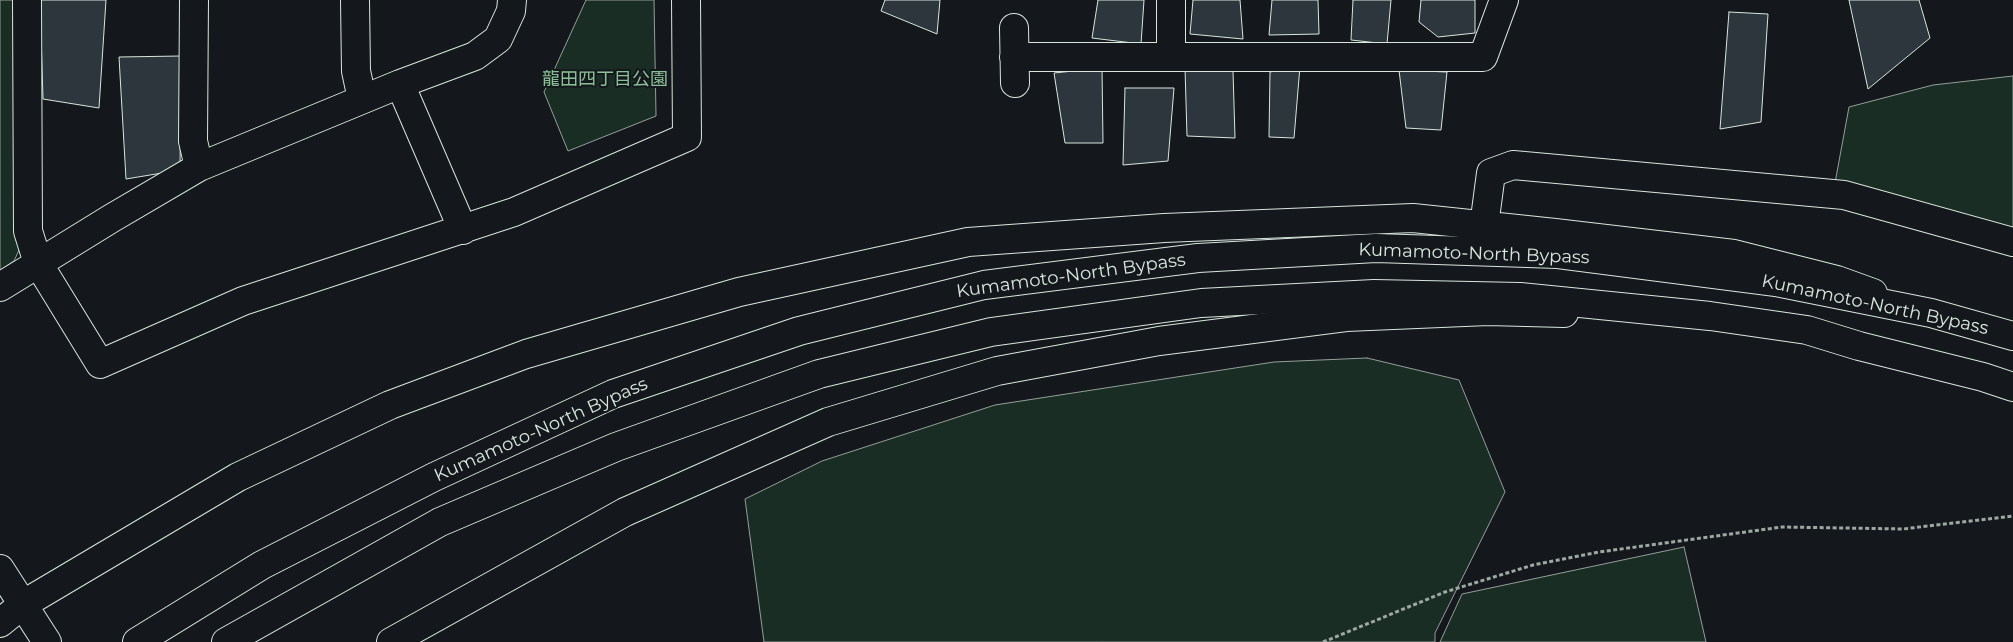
<!DOCTYPE html>
<meta charset="utf-8">
<style>
body{margin:0}
canvas{display:block;background:#14181c}
</style>
<canvas width="2013" height="642"></canvas>
<script>
const ctx = document.querySelector('canvas').getContext('2d');
ctx.lineJoin = 'round';
function fillPath(path, color) { ctx.fillStyle = color; ctx.fill(path, 'evenodd'); }
const poly = rows => new Path2D(rows.map(r => 'M' + r).join(''));
function stroke(path, color, width, dash) { ctx.strokeStyle = color; ctx.lineWidth = width; ctx.lineCap = dash ? 'butt' : 'round'; ctx.setLineDash(dash || []); ctx.stroke(path); }
function drawText(font, color, halo, rows, align = 'center') {
  ctx.font = font + ' Montserrat,"Noto Sans JP",sans-serif'; ctx.lineWidth = 4; ctx.setLineDash([]); ctx.textBaseline = 'middle'; ctx.strokeStyle = halo; ctx.fillStyle = color; for (const [text, x, y, turn = 0] of rows) {
    ctx.save(); ctx.translate(x, y); ctx.rotate((+turn || 0) * Math.PI / 180); ctx.textAlign = isNaN(turn) ? turn : align; if (halo) ctx.strokeText(text, 0, 0); ctx.fillText(text, 0, 0); ctx.restore();
  }
}
const green = poly([
 [0,0,15,0,20,248,14,261,0,270,0,0],
 [586,0,654,0,656,116,568,151,544,92,586,0],
 [2013,76,2013,240,1835,183,1849,107,1933,85,2013,76],
 [1367,358,1459,380,1505,492,1435,633,1435,642,764,642,745,499,822,461,995,405,1274,362,1367,358],
 [1684,547,1706,642,1440,642,1462,594,1684,547]
]);
const building = poly([
 [40,0,106,0,99,108,43,99,40,0],
 [885,0,940,0,937,34,881,11,885,0],
 [1098,0,1144,0,1141,44,1092,38,1098,0],
 [1193,0,1240,0,1243,39,1190,34,1193,0],
 [1272,0,1318,0,1319,34,1269,35,1272,0],
 [1353,0,1391,0,1387,44,1351,40,1353,0],
 [1421,0,1475,0,1475,33,1438,37,1419,22,1421,0],
 [1849,0,1919,0,1930,38,1868,89,1849,0],
 [1729,12,1768,14,1761,122,1720,129,1729,12],
 [181,56,180,170,126,179,119,57,181,56],
 [1300,66,1294,138,1269,137,1270,72,1300,66],
 [1102,68,1103,143,1065,143,1054,73,1102,68],
 [1185,68,1233,71,1235,138,1187,136,1185,68],
 [1399,70,1447,72,1441,130,1406,128,1399,70],
 [1125,88,1174,88,1168,161,1123,165,1125,88]
]);
const path = poly([
 [1323,642,1445,592,1533,565,1599,552,1782,527,1903,529,2013,516]
]);
const minor = poly([
 [27,0,28,231,38,263,100,364,243,301,514,212,687,137,686,0],
 [194,0,193,141,199,167],
 [355,0,356,71,362,99],
 [1171,0,1171,57],
 [1014,28,1015,83],
 [1014,57,1483,57,1504,0],
 [400,84,463,230],
 [1484,226,1491,173,1513,165,1844,195,2013,242],
 [0,287,112,218,199,167,400,84,475,56,498,39,511,11,512,0],
 [0,569,47,642],
 [0,623,22,605,238,477,390,405,526,354,739,292,968,242,1164,228,1413,218,1555,233,1734,254,1837,280,1873,293],
 [391,642,625,512,828,422,997,371,1159,341,1346,317,1488,311,1564,313]
]);
const highway = poly([
 [137,642,262,565,434,477,613,394,799,331,984,285,1198,258,1376,248,1558,254,1776,282,1931,313,2013,336],
 [226,642,440,522,616,447,819,374,991,332,1201,303,1374,294,1520,297,1710,316,1807,330,1859,346,1983,377,2013,387]
]);
const parkNames = [
 ["龍田四丁目公園",605,80]
];
const streetNames = [
 ["Kumamoto-North Bypass",1474,254,2],
 ["Kumamoto-North Bypass",1071,276,-8],
 ["Kumamoto-North Bypass",1875,305,12],
 ["Kumamoto-North Bypass",541,430,-24]
];
fillPath(green, '#1a2d24');
stroke(green, '#939e99', 1);
fillPath(building, '#2c363c');
stroke(building, '#d8e6dc', 1);
stroke(minor, '#d8e6dc', 30);
stroke(highway, '#d8e6dc', 30);
stroke(path, '#9da8a2', 3, [4, 2.5]);
stroke(minor, '#14181c', 28);
stroke(highway, '#14181c', 28);
drawText('18px', '#8ac095', '#14181c', parkNames);
drawText('18px', '#d8e6dc', '#14181c', streetNames);
</script>
